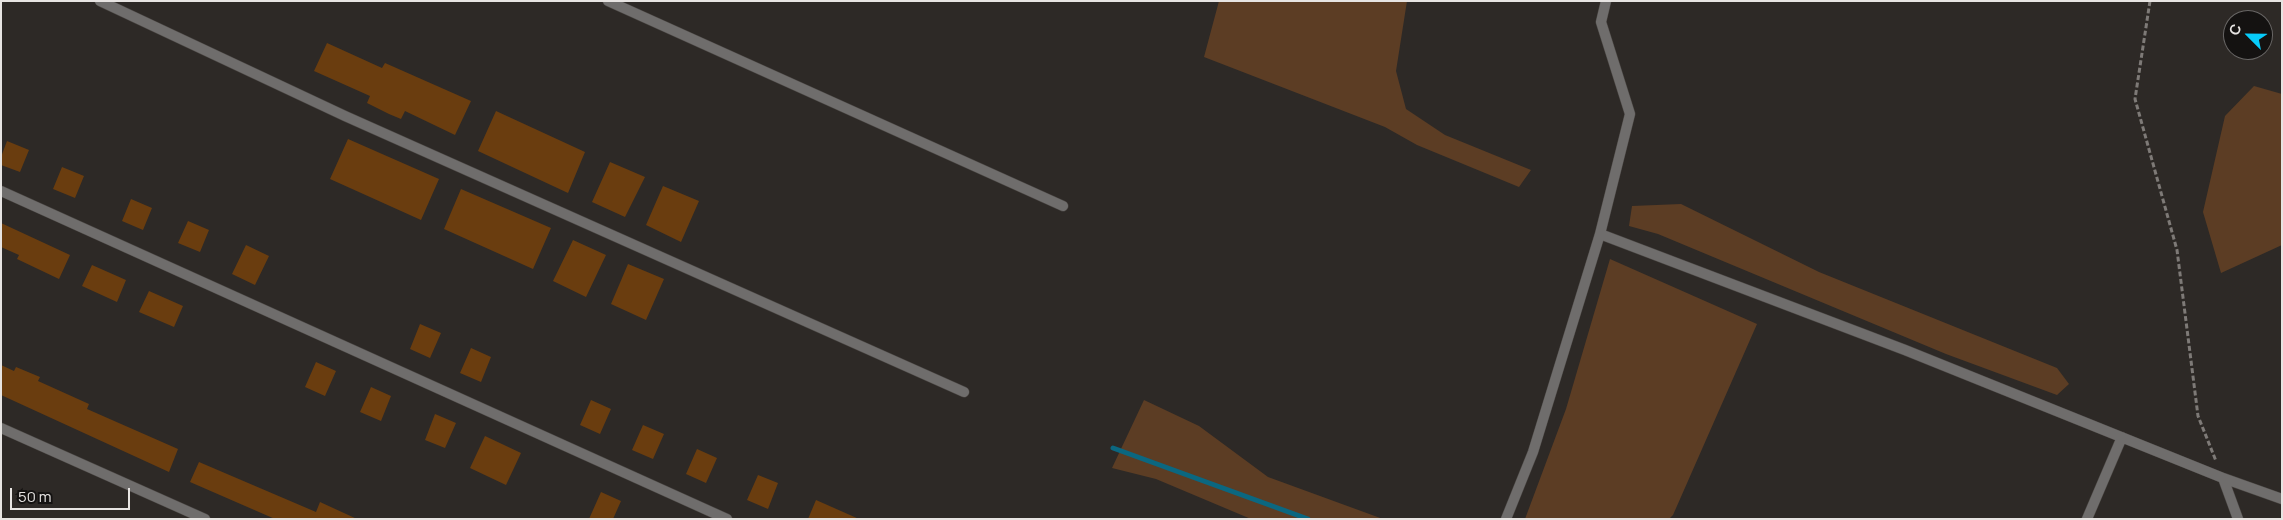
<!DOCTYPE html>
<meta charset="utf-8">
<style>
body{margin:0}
#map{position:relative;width:2283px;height:520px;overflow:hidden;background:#2d2926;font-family:Manrope,sans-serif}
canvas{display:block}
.frame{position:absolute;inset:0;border:2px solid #e7e4e2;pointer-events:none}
.north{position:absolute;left:2223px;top:10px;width:50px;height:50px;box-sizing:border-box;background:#141211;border:1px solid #686665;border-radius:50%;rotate:293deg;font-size:14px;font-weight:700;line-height:20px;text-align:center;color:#e7e4e2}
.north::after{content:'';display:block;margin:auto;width:18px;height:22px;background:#07cbf9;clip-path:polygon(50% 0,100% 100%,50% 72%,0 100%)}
.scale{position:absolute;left:10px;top:488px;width:120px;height:22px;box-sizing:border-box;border:2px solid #e7e4e2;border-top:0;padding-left:6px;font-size:15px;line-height:18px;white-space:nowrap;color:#e7e4e2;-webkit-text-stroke:4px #141211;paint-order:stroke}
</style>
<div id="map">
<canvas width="2283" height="520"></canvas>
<div class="frame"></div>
<div class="north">С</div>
<div class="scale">50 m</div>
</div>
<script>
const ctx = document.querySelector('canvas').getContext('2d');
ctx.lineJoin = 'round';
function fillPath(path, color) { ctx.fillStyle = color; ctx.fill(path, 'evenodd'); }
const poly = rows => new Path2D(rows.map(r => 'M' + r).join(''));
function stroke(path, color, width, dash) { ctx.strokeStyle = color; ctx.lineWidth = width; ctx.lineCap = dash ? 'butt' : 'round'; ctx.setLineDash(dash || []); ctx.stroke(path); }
const green = poly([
 [1219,1,1407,1,1396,71,1406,109,1445,135,1531,170,1519,187,1417,145,1385,127,1204,57],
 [2254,86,2282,94,2282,245,2221,273,2203,212,2225,116],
 [1681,204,1819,272,2057,368,2069,384,2057,395,1946,354,1658,234,1629,226,1632,206],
 [1610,259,1757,324,1673,515,1669,519,1525,519,1566,409],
 [1144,400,1199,426,1268,477,1383,519,1251,519,1156,479,1112,468]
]);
const stream = poly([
 [1113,448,1308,519]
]);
const building = poly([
 [327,43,382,68,385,63,471,101,455,135,405,111,401,119,389,114,367,103,370,96,314,71],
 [496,111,585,152,568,193,478,151],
 [348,139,439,179,421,220,330,179],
 [7,141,29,150,20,172,1,165,1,157],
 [610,162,645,177,625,217,592,202],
 [62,167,84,176,75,198,53,189],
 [663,186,699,201,681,242,646,225],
 [461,189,551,228,533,269,444,229],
 [131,199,152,208,143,230,122,221],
 [188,221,209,230,200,252,178,243],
 [1,223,70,255,59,279,17,259,19,255,1,247],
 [573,240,606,255,586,297,553,281],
 [246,245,269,256,255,285,232,274],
 [628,264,664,279,646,320,611,304],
 [92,265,126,280,117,302,82,286],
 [149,291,183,306,174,327,139,312],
 [420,324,441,333,430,358,410,349],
 [471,348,491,357,481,382,460,373],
 [316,362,336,371,325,396,305,387],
 [1,365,14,371,16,367,40,377,38,381,89,404,87,409,178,449,169,472,1,395],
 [371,387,391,396,381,421,360,412],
 [591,400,611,409,600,434,580,425],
 [435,414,456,423,445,448,425,440],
 [643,425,664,434,653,459,632,450],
 [485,436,521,453,506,485,470,468],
 [697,449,717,458,706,483,686,474],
 [199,462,316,512,320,502,357,519,275,519,190,482],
 [758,475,778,483,768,509,747,500],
 [601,492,621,501,613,519,589,519],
 [816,500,859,519,808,519]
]);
const path = poly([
 [2150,1,2135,99,2177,250,2198,416,2216,461]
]);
const minor = poly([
 [100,1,345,116,964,392],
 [608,1,1063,206],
 [1,191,727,519],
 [1600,234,1905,350,2223,478,2282,499],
 [1,428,205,519],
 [2223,478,2238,519],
 [1506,519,1533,452,1600,234,1630,114,1601,22,1606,1],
 [2087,519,2122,437]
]);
fillPath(green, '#5c3d24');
stroke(stream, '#0b6780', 5);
fillPath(building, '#6a3d0f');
stroke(minor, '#4b4744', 11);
stroke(path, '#7e7a77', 3, [5, 2.5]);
stroke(minor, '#6f6d6c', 10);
</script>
